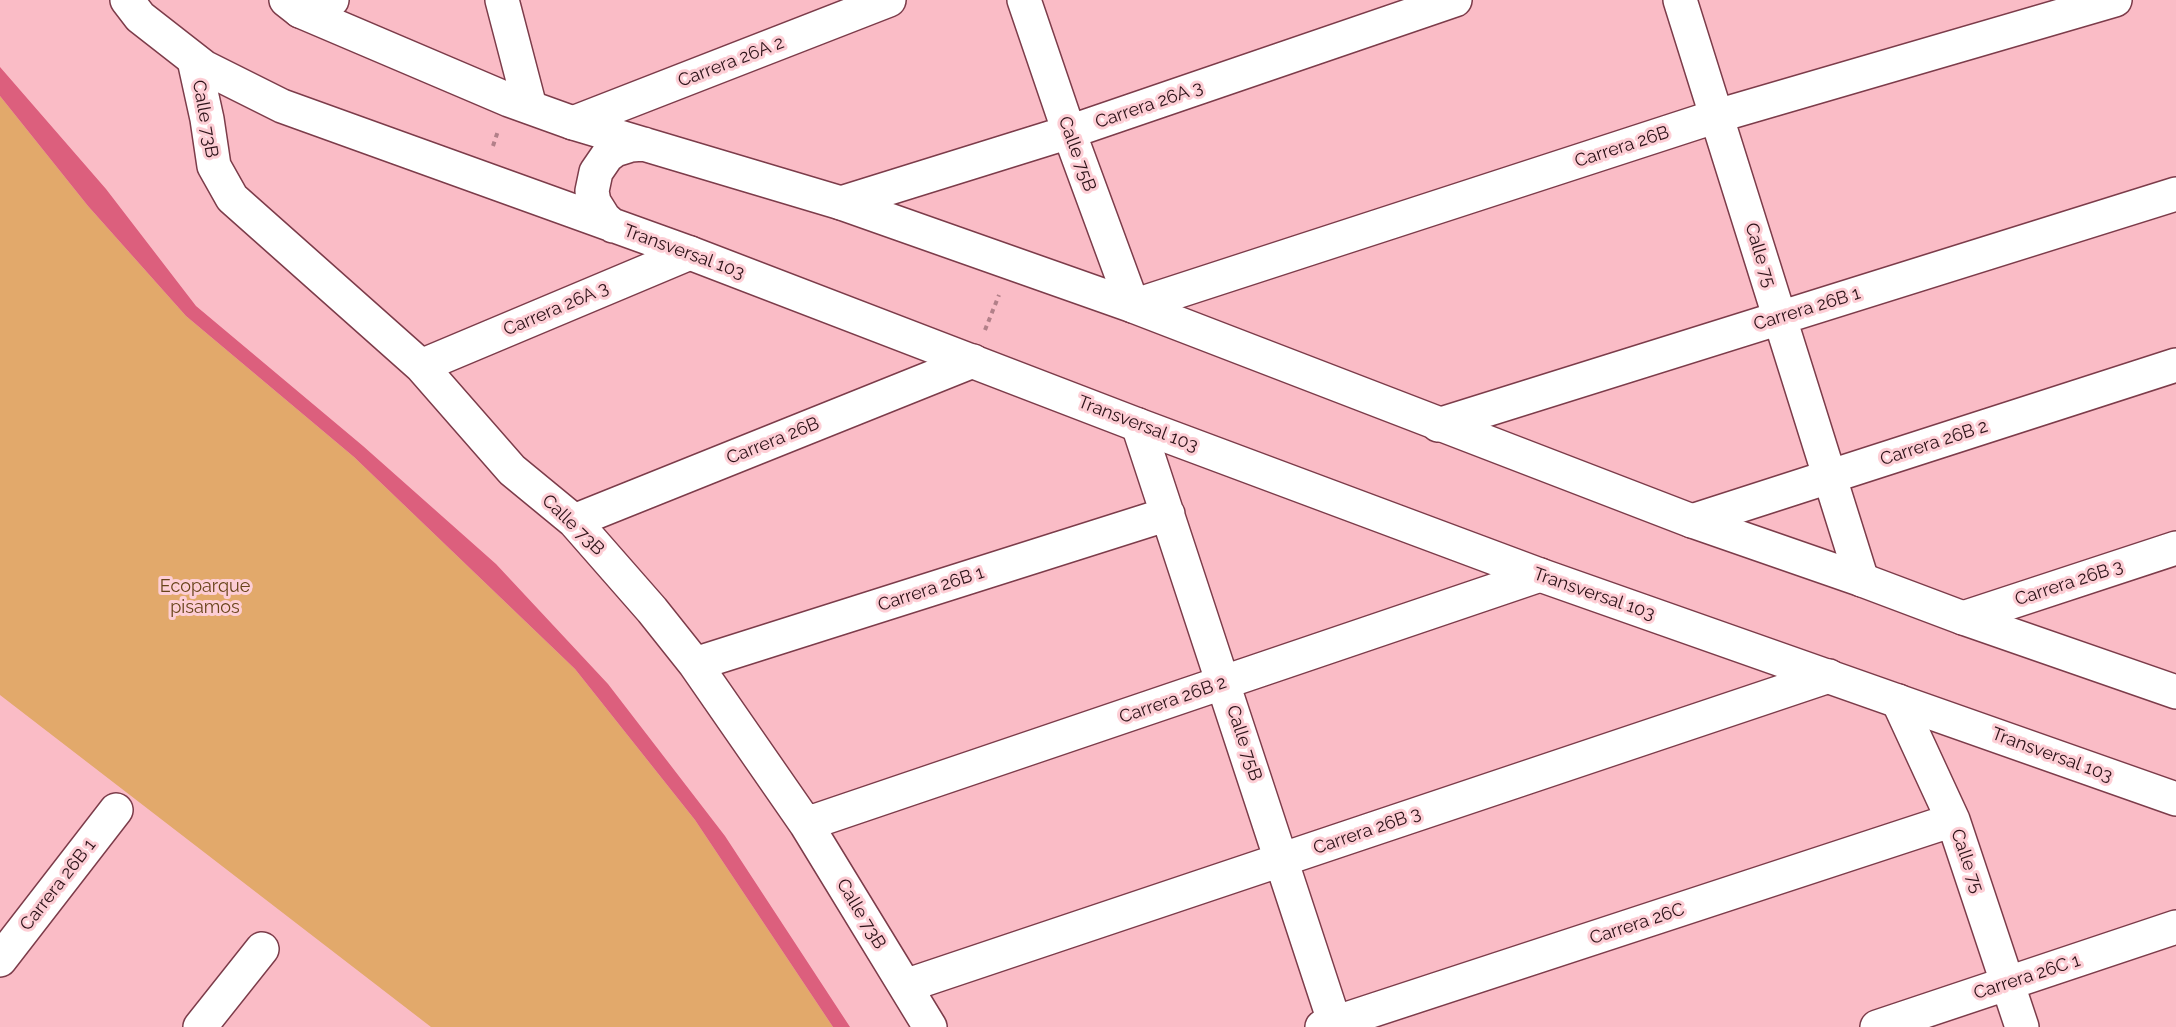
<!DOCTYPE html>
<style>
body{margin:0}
canvas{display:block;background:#fabcc6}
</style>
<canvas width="2176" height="1027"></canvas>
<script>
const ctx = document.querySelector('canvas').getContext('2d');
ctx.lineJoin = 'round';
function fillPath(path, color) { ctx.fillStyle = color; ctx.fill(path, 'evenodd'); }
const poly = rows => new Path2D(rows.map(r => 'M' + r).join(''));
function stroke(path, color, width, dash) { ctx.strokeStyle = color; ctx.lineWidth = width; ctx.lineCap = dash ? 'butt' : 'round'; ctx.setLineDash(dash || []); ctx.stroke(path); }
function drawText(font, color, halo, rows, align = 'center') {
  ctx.font = font + ' Raleway,sans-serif'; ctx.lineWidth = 6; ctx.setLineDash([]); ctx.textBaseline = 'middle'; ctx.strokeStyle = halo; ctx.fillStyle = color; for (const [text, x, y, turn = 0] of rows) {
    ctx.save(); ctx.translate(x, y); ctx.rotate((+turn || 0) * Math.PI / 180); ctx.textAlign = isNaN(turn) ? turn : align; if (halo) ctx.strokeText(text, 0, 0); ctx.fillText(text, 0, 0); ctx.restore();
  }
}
const green = poly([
 [0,96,88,206,186,316,354,457,575,669,695,820,833,1027,431,1027,0,695]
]);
const water = poly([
 [0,67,106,189,196,306,363,446,496,564,608,684,725,836,850,1027,833,1027,695,820,575,669,354,457,186,316,88,206,0,96]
]);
const path = poly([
 [493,146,498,131],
 [985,330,999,295]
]);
const street = poly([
 [502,0,530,107],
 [1024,0,1069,132,1133,306,1717,116,2115,0],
 [1680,0,1862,580],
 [300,11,332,0],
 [194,60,207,119,214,166,232,198,421,366,512,470,574,521,652,610,695,664,806,824,930,1027],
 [573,123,889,0],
 [841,203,1069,132,1455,0],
 [421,366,690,253],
 [1138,425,1336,1027],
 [1438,425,2176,194],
 [574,521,973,361],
 [1692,521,2176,365],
 [1963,618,2176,548],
 [695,664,1168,514],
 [1898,701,1953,820,2022,1027],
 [806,824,1540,575],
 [0,960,116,810],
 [905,986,1829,676],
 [200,1027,262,949],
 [1322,1027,1953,820],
 [1877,1027,2176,927]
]);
const secondary = poly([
 [127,0,140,17,204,67,282,106,690,253,1138,425,1540,575,2176,799],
 [286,0,300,11,509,100,573,123,841,203,1133,306,1692,521,1862,580,1963,618,2176,692],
 [613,226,604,218,594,202,592,191,596,172,607,156,615,150,631,145,644,144]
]);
const streetNames = [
 ["Carrera 26A 2",731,62,-21],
 ["Carrera 26A 3",1149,105,-19],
 ["Calle 73B",205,119,80],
 ["Carrera 26B",1622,147,-18],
 ["Calle 75B",1077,154,70],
 ["Transversal 103",684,252,20],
 ["Calle 75",1760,255,73],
 ["Carrera 26A 3",556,309,-23],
 ["Carrera 26B 1",1807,309,-17],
 ["Transversal 103",1138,424,21],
 ["Carrera 26B",773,441,-22],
 ["Carrera 26B 2",1934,443,-18],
 ["Calle 73B",573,525,44],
 ["Carrera 26B 3",2069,583,-18],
 ["Carrera 26B 1",931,589,-18],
 ["Transversal 103",1594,594,19],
 ["Carrera 26B 2",1173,700,-19],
 ["Calle 75B",1244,743,72],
 ["Transversal 103",2052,755,20],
 ["Carrera 26B 3",1367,831,-19],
 ["Calle 75",1967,861,71],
 ["Carrera 26B 1",58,885,-52],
 ["Calle 73B",861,914,59],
 ["Carrera 26C",1637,924,-18],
 ["Carrera 26C 1",2027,977,-18]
];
const parkNames = [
 ["Ecoparque",205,587],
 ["pisamos",205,608]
];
fillPath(green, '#e2a96b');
fillPath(water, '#dc5f7d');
stroke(street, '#7c3c4a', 36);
stroke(secondary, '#7c3c4a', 36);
stroke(path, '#b28089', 4, [4.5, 4.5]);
stroke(street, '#fff', 33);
stroke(secondary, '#fff', 33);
drawText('18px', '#2d1218', '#fdced5', streetNames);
drawText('18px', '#68441a', '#fdced5', parkNames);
</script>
